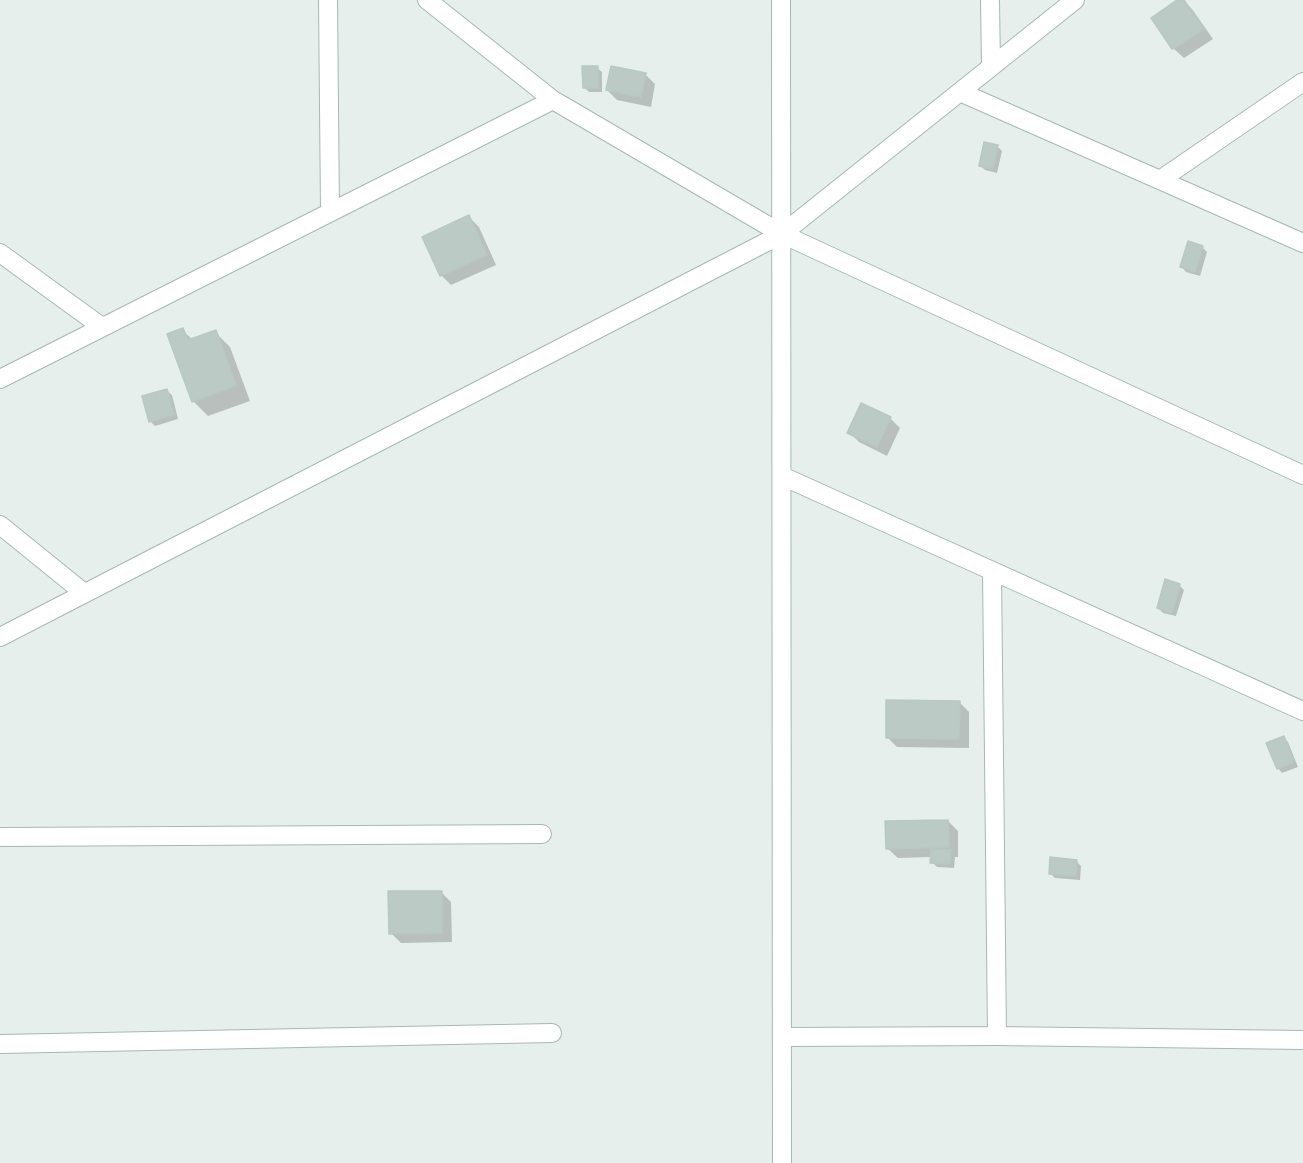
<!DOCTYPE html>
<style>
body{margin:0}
canvas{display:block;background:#e6efeb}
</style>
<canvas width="1303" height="1163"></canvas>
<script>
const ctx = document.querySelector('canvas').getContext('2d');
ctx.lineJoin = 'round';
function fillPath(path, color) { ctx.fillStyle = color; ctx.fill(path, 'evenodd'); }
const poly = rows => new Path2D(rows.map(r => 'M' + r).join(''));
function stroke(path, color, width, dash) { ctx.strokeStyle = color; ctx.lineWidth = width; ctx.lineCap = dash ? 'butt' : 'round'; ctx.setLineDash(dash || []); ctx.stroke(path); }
const shadow = poly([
 [1180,0,1183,0,1192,9,1213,39,1184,58,1174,49,1153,19],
 [597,68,602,72,602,92,589,92,585,88],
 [645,74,655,84,651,107,617,100,607,90],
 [997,146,1002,151,997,173,985,170,981,166],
 [469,217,479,227,496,265,451,285,441,275],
 [1202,247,1207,252,1200,276,1186,272,1182,267],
 [182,330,193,340,215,332,230,347,250,401,208,416,193,401],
 [167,391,172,395,178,419,155,426,150,421],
 [890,418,900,428,887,456,859,442,849,432],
 [1179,585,1184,590,1176,616,1163,613,1158,608],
 [959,702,969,712,969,748,897,747,887,737],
 [1283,737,1288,742,1298,767,1282,773,1278,768],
 [948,821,958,831,958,857,955,857,954,868,937,867,932,862,932,857,898,858,887,848],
 [1077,862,1081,866,1080,880,1055,878,1050,873],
 [441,892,451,902,452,942,401,943,391,933]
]);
const building = poly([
 [1177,0,1184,0,1204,29,1172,49,1151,18,1177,0],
 [582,66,598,66,598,88,583,88,582,66],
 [611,66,646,73,641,97,606,90,611,66],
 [984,142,998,145,993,169,979,166,984,142],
 [469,215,487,255,440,276,422,237,469,215],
 [1188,241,1203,246,1195,272,1180,267,1188,241],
 [183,328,188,340,216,330,236,385,192,402,167,334,183,328],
 [167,389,174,415,149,422,142,396,167,389],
 [861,403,891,417,877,447,847,433,861,403],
 [1165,579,1180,584,1172,613,1157,608,1165,579],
 [886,700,960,701,959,739,886,738,886,700],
 [1284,736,1294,762,1277,769,1266,743,1284,736],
 [948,820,949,847,886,849,885,821,948,820],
 [931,849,951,850,950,864,930,863,931,849],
 [1050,857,1077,860,1076,876,1049,874,1050,857],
 [388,891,442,891,442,933,389,934,388,891]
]);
const minor = poly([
 [328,0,330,212],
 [427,0,553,100,782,234,1303,475],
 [781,0,782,1163],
 [990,0,991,67],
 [960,92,1303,243],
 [1160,180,1303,82],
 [0,253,102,327],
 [0,379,553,100],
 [782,476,1303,711],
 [0,525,84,593],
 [992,571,997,1036],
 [0,637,782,234,1075,0],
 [0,837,542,834],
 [783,1037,997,1036,1303,1040],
 [0,1044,552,1033]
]);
fillPath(shadow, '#0003');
fillPath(building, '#bbcac4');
stroke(building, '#b8c9c2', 1.5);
stroke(minor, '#a8b8b2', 20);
stroke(minor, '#fff', 18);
</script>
